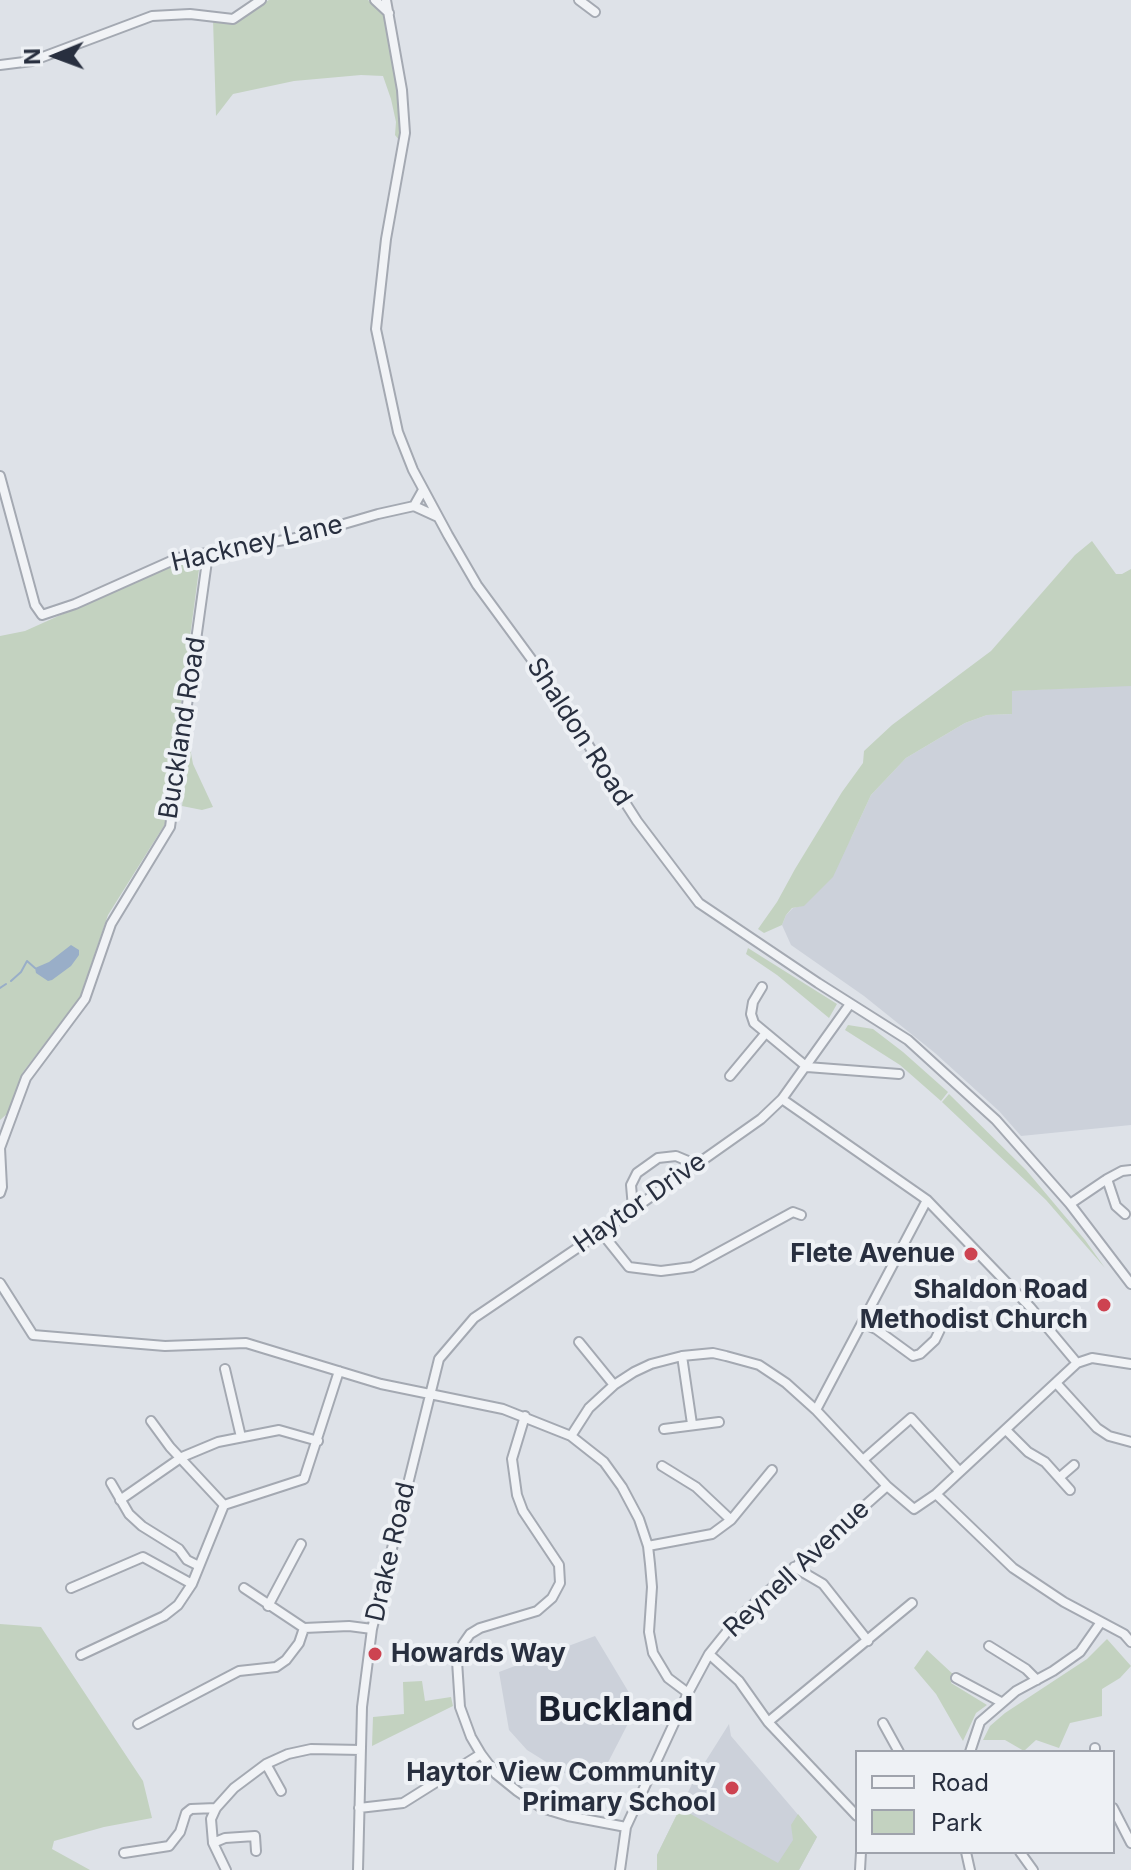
<!DOCTYPE html>
<style>
body{margin:0}
#map{position:relative;width:1131px;height:1870px;overflow:hidden;background:#dee2e8;font-family:Inter,sans-serif}
canvas{display:block}
.legend{position:absolute;left:855px;top:1750px;width:260px;height:104px;box-sizing:border-box;background:#eef1f5;border:2px solid #9fa3ac;margin:0;padding:10px 14px;list-style:none;font-size:24px;color:#282f3f}
.legend li{display:flex;align-items:center;gap:16px;height:40px}
.legend b{width:40px;border:2px solid #9fa3ac}
.north{position:absolute;left:16px;top:16px;width:80px;height:80px;-webkit-text-stroke:6px #eef1f5;paint-order:stroke;rotate:269deg;font-size:22px;font-weight:700;line-height:32px;text-align:center;color:#282f3f}
.north::after{content:'';display:block;margin:auto;width:28px;height:36px;background:#282f3f;clip-path:polygon(50% 0,100% 100%,50% 72%,0 100%)}
</style>
<div id="map">
<canvas width="1131" height="1870"></canvas>
<ul class="legend">
<li><b style="height:10px;background:#f1f3f6"></b>Road</li>
<li><b style="height:22px;background:#c3d2c0"></b>Park</li>
</ul>
<div class="north">N</div>
</div>
<script>
const ctx = document.querySelector('canvas').getContext('2d');
ctx.lineJoin = 'round';
function fillPath(path, color) { ctx.fillStyle = color; ctx.fill(path, 'evenodd'); }
const poly = rows => new Path2D(rows.map(r => 'M' + r).join(''));
function stroke(path, color, width, dash) { ctx.strokeStyle = color; ctx.lineWidth = width; ctx.lineCap = dash ? 'butt' : 'round'; ctx.setLineDash(dash || []); ctx.stroke(path); }
function drawText(font, color, halo, rows, align = 'center') {
  ctx.font = font + ' Inter,sans-serif'; ctx.lineWidth = 8; ctx.setLineDash([]); ctx.textBaseline = 'middle'; ctx.strokeStyle = halo; ctx.fillStyle = color; for (const [text, x, y, turn = 0] of rows) {
    ctx.save(); ctx.translate(x, y); ctx.rotate((+turn || 0) * Math.PI / 180); ctx.textAlign = isNaN(turn) ? turn : align; if (halo) ctx.strokeText(text, 0, 0); ctx.fillText(text, 0, 0); ctx.restore();
  }
}
const built = poly([
 [1127,685,1131,686,1131,1125,1021,1136,999,1111,935,1053,864,996,791,945,782,925,786,915,793,908,804,905,851,838,871,795,906,758,965,723,987,715,1012,714,1012,691],
 [595,1636,637,1706,598,1782,564,1773,527,1750,509,1730,499,1672],
 [729,1724,731,1736,817,1837,799,1870,657,1870,657,1855,695,1778]
]);
const green = poly([
 [269,0,368,0,387,17,399,92,402,132,399,140,395,135,396,122,391,99,383,76,361,75,294,81,233,94,216,116,213,19,233,20],
 [1092,541,1116,574,1122,574,1131,569,1131,686,1012,691,1012,714,987,715,965,723,906,758,871,795,833,877,804,906,792,908,786,915,782,925,764,933,758,929,777,902,795,869,842,792,863,763,864,751,892,725,991,651,1075,555],
 [200,562,165,824,108,915,80,997,23,1072,8,1113,0,1120,0,636,25,631,174,564],
 [190,748,193,764,213,807,202,810,182,806],
 [748,948,837,1004,829,1018,777,975,746,954],
 [848,1025,873,1029,903,1052,948,1092,941,1101,900,1065,845,1030],
 [949,1094,1026,1170,1085,1240,1105,1268,1046,1200,942,1102],
 [0,1624,41,1627,143,1781,152,1818,104,1827,54,1841,52,1849,90,1870,0,1870],
 [1107,1639,1131,1666,1120,1678,1102,1689,1102,1716,1070,1723,1059,1748,1036,1740,1024,1751,1005,1740,983,1740,990,1726,1005,1713,1087,1659],
 [927,1650,955,1676,951,1683,987,1705,976,1713,963,1741,936,1694,914,1668],
 [422,1681,425,1701,451,1697,453,1706,372,1746,373,1717,404,1714,403,1682],
 [680,1808,778,1863,793,1840,791,1825,798,1814,817,1837,799,1870,657,1870,657,1855]
]);
const water = poly([
 [71,945,79,950,79,955,71,966,52,980,48,981,36,973,35,968,49,962]
]);
const stream = poly([
 [11,981,21,972,27,961,35,968],
 [0,988,6,984]
]);
const minor = poly([
 [375,0,389,13],
 [386,0,402,90,405,133,386,239,376,329,398,432,413,470,448,535,477,585,546,679,637,821,699,903,818,983,908,1040,996,1120,1070,1204,1131,1284],
 [579,0,595,12],
 [0,65,32,61,152,16,190,14,233,19,261,0],
 [0,476,35,605,42,615,75,604,178,558,296,538,378,514,414,506,423,490],
 [414,506,438,517],
 [762,987,753,1002,751,1014,754,1023,807,1067,899,1074],
 [730,1076,765,1034],
 [782,1099,927,1200,1031,1308,1077,1363],
 [1107,1179,1116,1206,1125,1214],
 [0,1193,2,1187,0,1148,26,1078,85,999,111,924,170,827,208,554],
 [1070,1204,1107,1179,1122,1171,1131,1170],
 [633,1208,631,1185,637,1173,658,1158,676,1156,695,1164],
 [601,1232,629,1267,661,1271,692,1267,793,1212,801,1215],
 [0,1283,33,1335,165,1346,246,1343,381,1384,503,1409,571,1436,604,1462,622,1487,639,1519,648,1546,650,1564,652,1587,649,1632,653,1653,668,1678,688,1693],
 [862,1323,876,1329,913,1356,920,1354,935,1340,946,1317,955,1325],
 [579,1342,614,1385],
 [682,1356,692,1424],
 [225,1369,241,1437],
 [1057,1384,1097,1428,1109,1436,1131,1442],
 [816,1410,927,1200],
 [525,1416,512,1459,517,1495,523,1511,559,1565,560,1583,552,1598,537,1611,480,1628,470,1634,463,1644,457,1661,460,1707,471,1737,481,1754,496,1774,517,1791,542,1808,568,1816,626,1827],
 [151,1421,170,1447,224,1505],
 [664,1429,719,1422],
 [1006,1430,1028,1452,1045,1462,1070,1490],
 [571,1436,589,1408,614,1385,634,1372,651,1364,682,1356,713,1353,726,1356,759,1365,786,1383,816,1410,887,1486,914,1509,936,1494,1077,1363,1092,1358,1131,1364],
 [863,1460,911,1418,959,1471],
 [662,1466,696,1487,731,1520],
 [1060,1477,1074,1465],
 [111,1483,129,1514,142,1526,179,1549,187,1560,199,1566],
 [936,1494,1013,1568,1064,1602,1124,1634,1131,1642],
 [120,1500,182,1457,218,1442,279,1430,318,1441],
 [648,1546,712,1534,731,1520,772,1470],
 [794,1567,823,1584,868,1641],
 [71,1588,143,1557,192,1584],
 [244,1588,304,1628],
 [268,1606,301,1544],
 [989,1646,1026,1669,1037,1680],
 [709,1654,739,1681,768,1722,857,1816],
 [81,1655,164,1616,178,1605,192,1584,224,1505,304,1479,339,1371],
 [956,1678,1001,1702],
 [768,1722,912,1603],
 [883,1723,899,1752],
 [138,1724,239,1671,276,1667,286,1660,299,1643,304,1628,349,1626,372,1629],
 [1095,1748,1095,1752],
 [970,1752,980,1722,1016,1691,1053,1671,1080,1652,1101,1622],
 [266,1764,281,1791],
 [359,1808,403,1803,481,1754],
 [1113,1808,1131,1843],
 [213,1843,225,1838,255,1836,256,1851],
 [966,1852,970,1870],
 [1020,1852,1033,1870],
 [124,1853,169,1846,180,1832,186,1813,191,1809,216,1808],
 [226,1870,213,1843,211,1819,216,1808,234,1788,266,1764,288,1754,311,1749,361,1750],
 [358,1870,362,1707,372,1629,439,1359,474,1318,601,1232,761,1119,782,1099,850,1004],
 [620,1870,626,1827,688,1693,709,1654,738,1618,887,1486],
 [860,1870,861,1852]
]);
const markers = [
 [971,1254,8,"#cd4351"],
 [1104,1305,8,"#cd4351"],
 [375,1654,8,"#cd4351"],
 [732,1788,8,"#cd4351"]
];
const streetNames = [
 ["Hackney Lane",257,544,-13],
 ["Buckland Road",183,728,-81],
 ["Shaldon Road",579,732,57],
 ["Haytor Drive",640,1203,-35],
 ["Drake Road",391,1552,-77],
 ["Reynell Avenue",797,1569,-43]
];
const poiNames = [
 ["Flete Avenue",955,1254],
 ["Shaldon Road",1088,1290],
 ["Methodist Church",1088,1320],
 ["Howards Way",391,1654,"left"],
 ["Haytor View Community",716,1773],
 ["Primary School",716,1803]
];
const districtNames = [
 ["Buckland",616,1711]
];
fillPath(built, '#ccd1da');
fillPath(green, '#c3d2c0');
fillPath(water, '#99aec8');
stroke(stream, '#99aec8', 2);
stroke(minor, '#a4a9b2', 12);
stroke(minor, '#f1f3f6', 8);
for (const [x, y, r, color] of markers) { const dot = new Path2D(); dot.arc(x, y, r, 0, 2 * Math.PI); ctx.fillStyle = color; ctx.fill(dot); stroke(dot, '#eef1f5', 3); }
drawText('26px', '#282f3f', '#eef1f5', streetNames);
drawText('bold 26px', '#282f3f', '#eef1f5', poiNames, 'right');
drawText('bold 34px', '#1a202f', '#eef1f5', districtNames);
</script>
